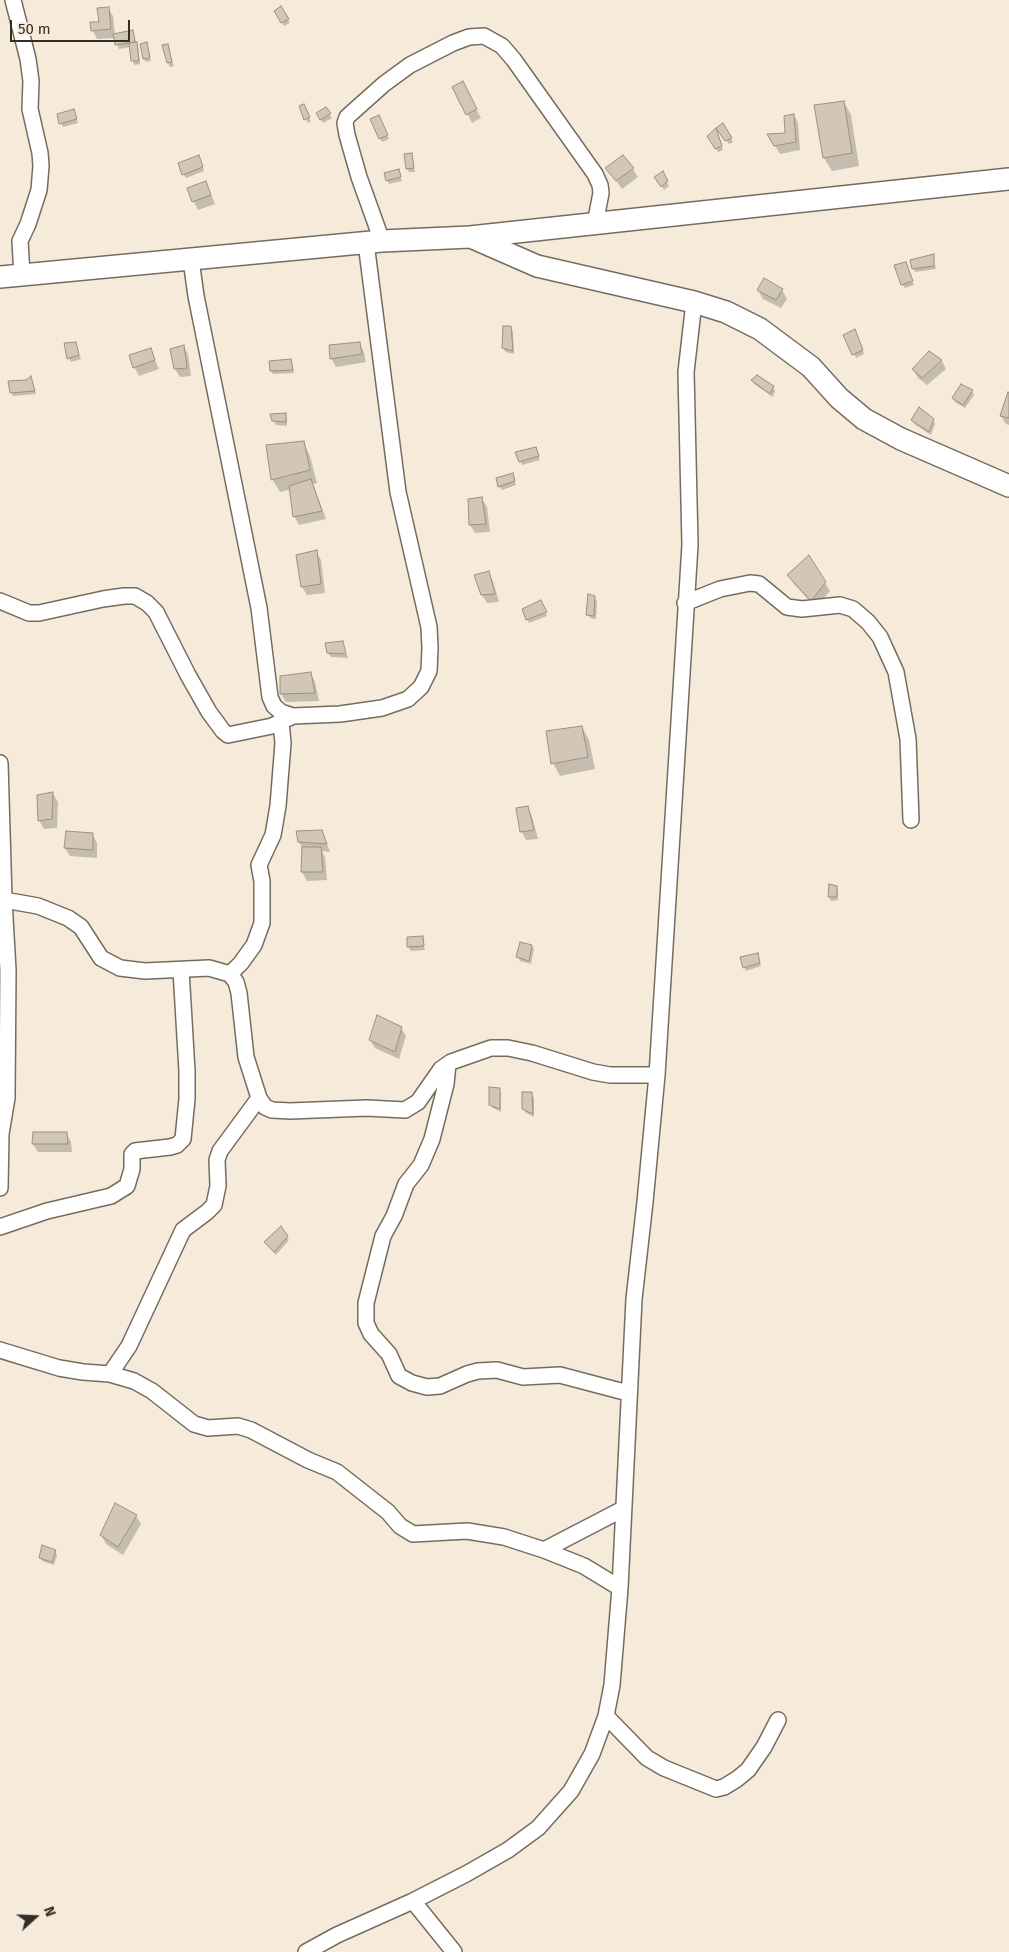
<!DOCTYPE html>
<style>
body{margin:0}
#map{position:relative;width:1009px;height:1952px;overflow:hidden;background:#f6ebdb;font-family:"Fira Sans",sans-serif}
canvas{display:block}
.north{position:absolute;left:10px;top:1892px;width:50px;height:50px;-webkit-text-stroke:4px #f6ebdb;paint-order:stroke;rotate:70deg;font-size:14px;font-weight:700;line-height:20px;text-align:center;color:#322d27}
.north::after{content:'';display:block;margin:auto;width:18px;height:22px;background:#322d27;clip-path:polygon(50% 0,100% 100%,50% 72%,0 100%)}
.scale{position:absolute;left:10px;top:20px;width:120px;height:22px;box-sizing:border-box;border:2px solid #322d27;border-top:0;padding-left:6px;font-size:15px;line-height:18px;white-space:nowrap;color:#322d27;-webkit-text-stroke:4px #f6ebdb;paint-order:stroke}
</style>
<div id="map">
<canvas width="1009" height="1952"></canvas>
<div class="north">N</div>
<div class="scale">50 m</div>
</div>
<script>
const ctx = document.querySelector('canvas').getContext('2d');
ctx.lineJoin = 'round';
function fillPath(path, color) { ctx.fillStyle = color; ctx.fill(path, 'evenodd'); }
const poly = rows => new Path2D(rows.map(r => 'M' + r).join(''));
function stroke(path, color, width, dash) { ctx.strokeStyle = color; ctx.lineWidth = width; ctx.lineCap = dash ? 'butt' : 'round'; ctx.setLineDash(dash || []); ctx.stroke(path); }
const shadow = poly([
 [108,8,113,16,115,35,132,32,134,35,138,47,140,64,134,65,130,47,119,49,115,38,97,39,93,31,92,24,100,23],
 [281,8,290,23,284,26,275,11],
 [146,43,151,61,146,62,144,59],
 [167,45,174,66,170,67,168,63],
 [454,87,467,91,481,118,472,123],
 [844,102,851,115,859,166,832,171,824,158],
 [300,107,306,109,311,122,308,123],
 [326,108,332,118,323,123,317,114],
 [75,114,78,123,63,127,61,123],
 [794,115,798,123,800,150,780,154,769,135,786,134],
 [381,120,389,139,382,142,380,138],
 [723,125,733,142,729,144,717,128],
 [716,129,723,150,718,152,709,136],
 [411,154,415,172,409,172,407,169],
 [200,160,204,171,186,178,183,174],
 [607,168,633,169,638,177,622,189],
 [662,173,669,186,664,190,656,177],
 [400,175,402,181,389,184,387,180],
 [206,182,215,204,198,210,188,189],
 [933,256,936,269,915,272,913,268],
 [907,267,914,285,905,288,902,284],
 [758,290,782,290,787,299,781,308,763,299],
 [510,327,513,331,514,354,506,352,503,348],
 [857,334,864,354,856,358,854,354],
 [75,343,81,359,71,362,69,358],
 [359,343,364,352,366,362,336,367,331,358],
 [183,346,188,354,191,376,180,377,175,369],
 [150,349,159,369,139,376,134,367],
 [929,353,942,361,946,369,927,385,918,378,913,369],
 [291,360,294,373,273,374,271,371],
 [752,380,773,387,775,391,773,397,754,384],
 [32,381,36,394,13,396,11,392],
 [972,391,974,395,965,408,955,402,953,398],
 [1009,394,1009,425,1006,424,1001,416],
 [285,415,287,418,287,426,276,425,274,421],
 [912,420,933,420,935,424,931,435,914,424],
 [303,442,310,456,317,483,313,484,326,519,299,525,294,516,291,489,280,492,272,479],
 [537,452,540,460,522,465,520,461],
 [514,478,516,485,502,490,499,486],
 [482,499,487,507,490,532,475,533,470,525,469,500],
 [316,552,321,560,325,593,307,595,302,587],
 [488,572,493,581,499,602,487,603,482,595],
 [789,576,825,583,830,591,816,608,794,584],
 [594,597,597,601,596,619,590,618,588,614],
 [540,602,547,616,529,623,527,619],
 [342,643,348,658,331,657,328,653],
 [310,673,315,682,319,701,286,702,281,694],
 [582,727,589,740,595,769,560,776,553,763],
 [53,794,58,802,57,828,44,829,39,820],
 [527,807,532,816,538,839,526,840,521,831],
 [322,831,330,852,322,851,325,857,327,880,307,881,302,872,303,849,299,842],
 [92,834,97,843,97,858,70,856,65,848],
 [830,885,836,887,838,891,838,900,831,901,829,897],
 [422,937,425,950,411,951,408,947],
 [532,946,534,949,531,964,520,961,518,957],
 [757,955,761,966,746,971,744,967],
 [401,1028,406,1036,399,1059,375,1048,370,1040],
 [499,1089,501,1093,501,1112,493,1108,490,1104],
 [531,1094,534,1098,534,1117,526,1113,523,1109],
 [66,1133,71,1142,72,1152,38,1152,33,1144],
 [281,1228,289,1240,276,1255,265,1243],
 [136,1516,141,1524,123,1555,106,1544,101,1535],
 [55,1551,57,1555,54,1565,42,1561,40,1557]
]);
const building = poly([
 [281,6,289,19,281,23,274,11,281,6],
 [109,7,111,29,91,31,90,22,99,22,97,8,109,7],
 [133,30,135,42,115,45,113,34,133,30],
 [137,42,139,61,131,61,129,43,137,42],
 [147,42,150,58,143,59,140,44,147,42],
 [168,44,172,62,167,63,162,45,168,44],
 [463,81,477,109,466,115,452,87,463,81],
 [844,101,852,153,823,158,814,105,844,101],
 [304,104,310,117,304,120,299,106,304,104],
 [326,107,331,113,320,120,316,113,326,107],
 [74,109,77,119,59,124,57,114,74,109],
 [794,114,796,142,774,146,767,134,785,133,784,116,794,114],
 [379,115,388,135,379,139,370,119,379,115],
 [723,123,732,138,725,141,716,128,723,123],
 [716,128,722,146,715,149,707,136,716,128],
 [412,153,414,168,406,169,404,154,412,153],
 [199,155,203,167,182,175,178,163,199,155],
 [623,155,634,168,616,181,605,168,623,155],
 [399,169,401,177,386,181,384,173,399,169],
 [663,171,668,181,661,187,654,177,663,171],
 [206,181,211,195,192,202,187,188,206,181],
 [934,254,934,266,912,269,910,260,934,254],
 [906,262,913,281,901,285,894,265,906,262],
 [764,278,783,289,776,300,757,290,764,278],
 [503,326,511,326,513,351,502,348,503,326],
 [855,329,863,350,852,355,843,335,855,329],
 [76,342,79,355,67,359,64,343,76,342],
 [360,342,362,354,330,359,329,345,360,342],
 [184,345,187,368,174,369,170,349,184,345],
 [151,348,155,360,133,368,129,355,151,348],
 [929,351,942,360,922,378,912,369,929,351],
 [291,359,293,370,270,371,269,361,291,359],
 [757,375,774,386,770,394,751,380,757,375],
 [31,376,35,391,10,393,8,381,26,380,31,376],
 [961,384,973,390,963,405,952,398,961,384],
 [1008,392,1009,393,1009,418,1000,416,1008,392],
 [919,407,934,419,929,432,911,420,919,407],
 [286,413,286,422,272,421,270,414,286,413],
 [304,441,310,470,271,480,266,445,304,441],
 [536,447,539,456,519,462,515,452,536,447],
 [513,473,515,481,498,487,496,478,513,473],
 [311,479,322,511,293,517,289,486,311,479],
 [482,497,486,524,469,525,468,499,482,497],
 [317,550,321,584,301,587,296,555,317,550],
 [809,555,826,582,811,601,787,575,809,555],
 [489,571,495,594,481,595,474,575,489,571],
 [588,594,595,596,594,616,586,615,588,594],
 [541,600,547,612,526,620,522,609,541,600],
 [343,641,346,654,327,653,325,643,343,641],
 [311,672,315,693,280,694,280,676,311,672],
 [582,726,588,757,551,764,546,731,582,726],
 [53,792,52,819,38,821,37,795,53,792],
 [528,806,534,830,520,832,516,808,528,806],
 [322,830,327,844,298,842,296,831,322,830],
 [66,831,93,833,93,850,64,848,66,831],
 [302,847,321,847,323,872,301,872,302,847],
 [829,884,837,886,837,897,828,897,829,884],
 [423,936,424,946,407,947,407,937,423,936],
 [520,942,532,945,529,961,516,957,520,942],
 [758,953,760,963,743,968,740,957,758,953],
 [377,1015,402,1027,395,1052,369,1040,377,1015],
 [489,1087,500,1088,500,1109,489,1105,489,1087],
 [522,1092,532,1092,533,1114,522,1109,522,1092],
 [33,1132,67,1132,68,1144,32,1144,33,1132],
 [281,1226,288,1236,274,1252,264,1242,281,1226],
 [115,1503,137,1515,118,1547,100,1535,115,1503],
 [42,1545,56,1550,52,1562,39,1558,42,1545]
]);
const street = poly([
 [13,0,28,59,31,81,30,109,40,153,41,166,39,190,28,224,20,241,22,275],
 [382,241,359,177,347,135,345,123,347,117,384,84,410,65,453,43,469,37,484,36,502,46,514,60,595,174,600,185,601,193,595,224],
 [191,260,196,296,259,608,270,697,274,706,281,712,293,716,340,714,382,708,408,699,421,687,429,671,430,648,429,627,398,492,366,243],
 [0,601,29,613,39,613,103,599,124,596,135,596,147,603,156,612,188,675,209,712,223,731,228,735,272,726,293,716],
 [685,603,720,589,750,583,759,584,787,607,802,609,840,605,853,609,868,622,880,637,896,672,908,739,911,820],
 [0,763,4,900,8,970,7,1098,1,1134,0,1188],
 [4,900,38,906,68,918,81,927,101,958,120,968,145,971,209,968,230,974,236,982,239,993,246,1057,259,1098,265,1107,272,1110,290,1111,367,1108,405,1110,418,1102,441,1069,451,1062,491,1048,508,1048,532,1053,593,1072,610,1075,657,1075],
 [230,974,241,963,254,945,262,923,262,881,259,865,273,835,278,806,283,743,281,722],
 [448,1064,446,1084,432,1139,421,1165,406,1184,394,1216,383,1236,366,1303,366,1323,371,1334,389,1354,399,1376,412,1383,427,1387,440,1386,467,1374,478,1371,497,1370,523,1377,560,1375,628,1393],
 [0,1227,47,1211,111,1196,127,1186,132,1169,132,1154,135,1151,170,1147,177,1145,183,1139,187,1099,187,1071,181,970],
 [0,1350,59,1368,83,1372,110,1374,134,1381,152,1391,194,1424,208,1428,238,1426,251,1430,308,1460,337,1472,388,1512,400,1526,413,1534,467,1531,504,1537,544,1550,584,1566,620,1588],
 [110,1374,129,1346,183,1230,207,1212,214,1205,218,1186,217,1160,220,1151,259,1098],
 [544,1550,623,1509],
 [606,1716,647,1758,664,1768,716,1789,724,1787,737,1779,748,1770,764,1747,778,1720],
 [413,1901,454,1952],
 [306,1952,337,1935,413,1901,466,1874,508,1850,538,1828,571,1791,592,1754,606,1716,612,1685,620,1588,634,1299,645,1202,657,1075,690,545,686,372,694,302]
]);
const secondary = poly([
 [473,238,537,266,694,302,726,312,760,329,811,367,839,398,864,419,901,439,1009,486],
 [0,277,382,241,470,237,1009,179]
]);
fillPath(shadow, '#0003');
fillPath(building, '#d2c6b7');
stroke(building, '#9b9081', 1);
stroke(street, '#766c5e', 18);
stroke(secondary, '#766c5e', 24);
stroke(street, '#fff', 15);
stroke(secondary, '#fff', 21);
</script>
